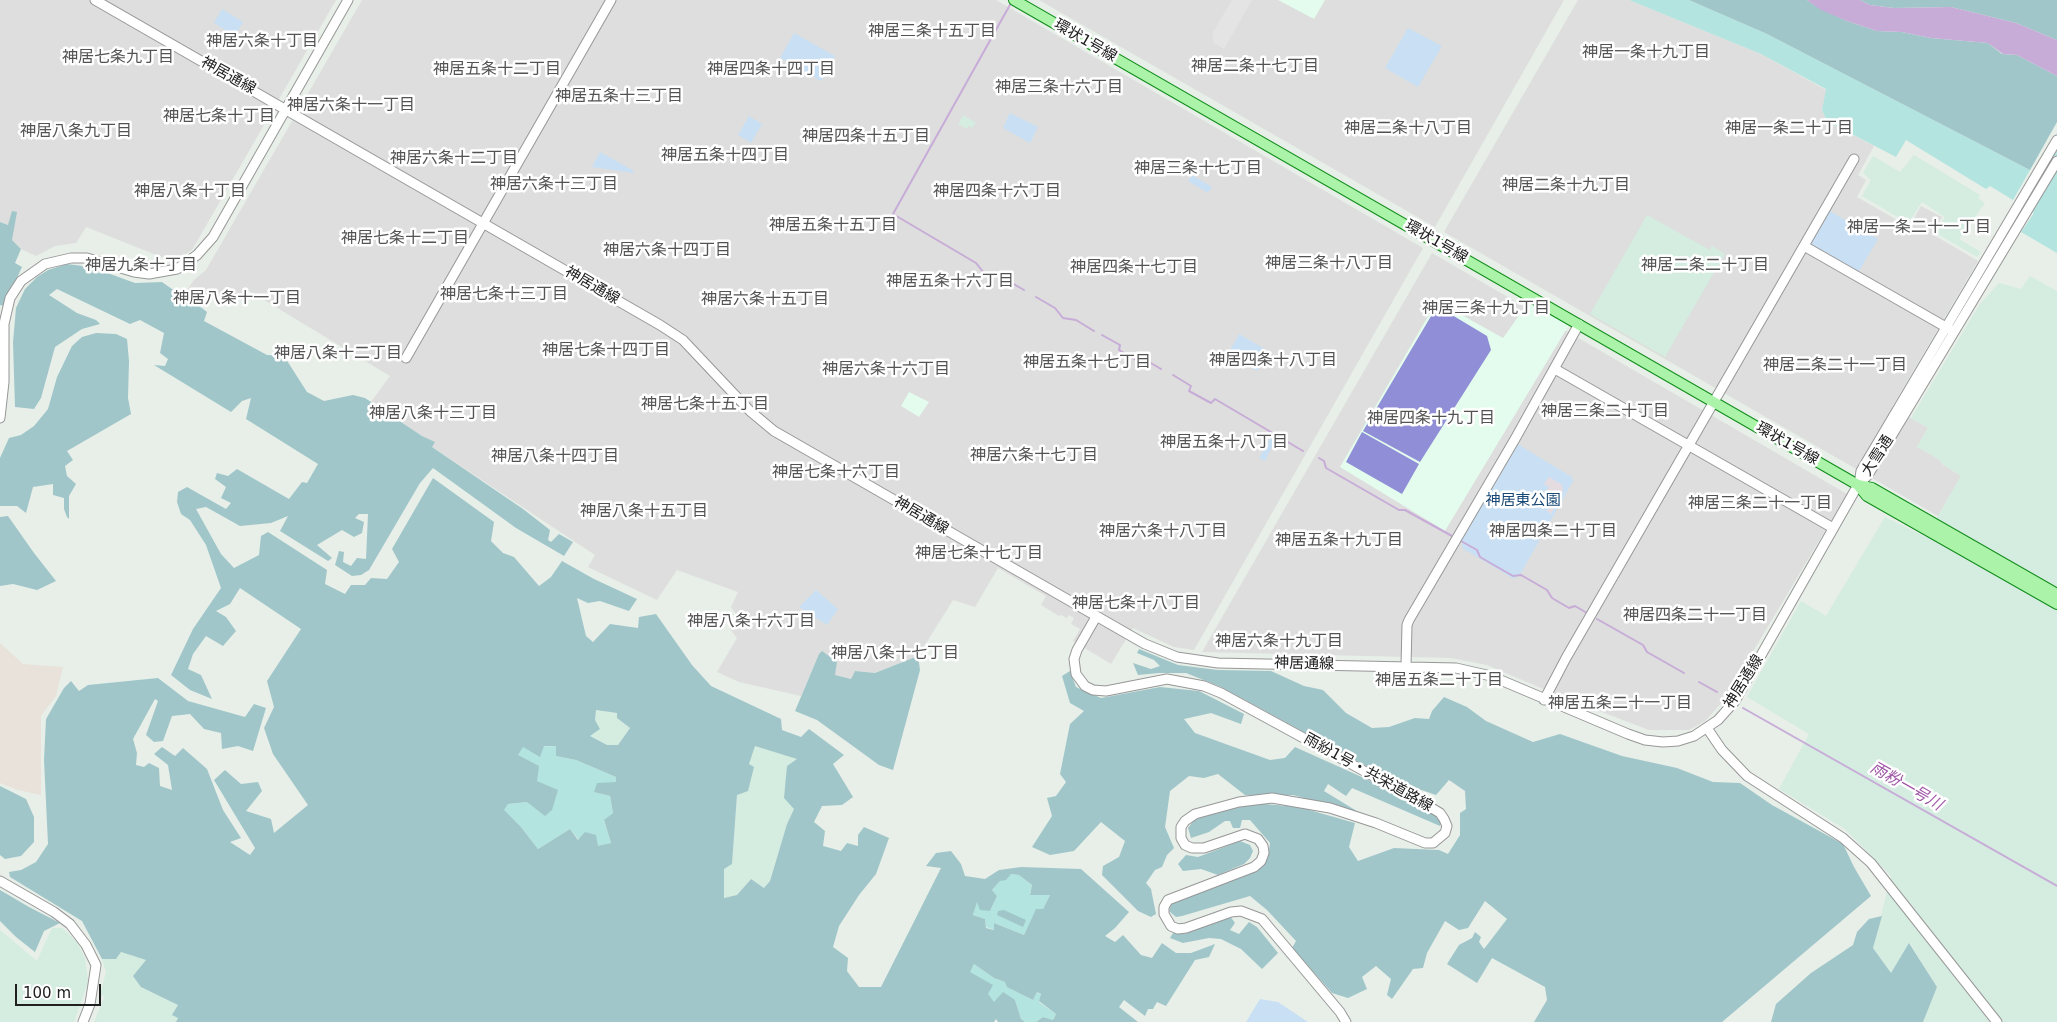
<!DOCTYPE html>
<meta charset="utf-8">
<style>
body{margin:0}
#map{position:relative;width:2057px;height:1022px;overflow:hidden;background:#e7efe8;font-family:"DejaVu Sans",sans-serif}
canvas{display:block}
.scale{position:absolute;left:15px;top:984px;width:86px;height:22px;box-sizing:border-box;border:2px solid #202020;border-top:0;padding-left:6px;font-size:15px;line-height:18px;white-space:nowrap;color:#202020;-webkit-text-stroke:4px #fff;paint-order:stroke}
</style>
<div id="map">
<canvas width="2057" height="1022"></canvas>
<div class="scale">100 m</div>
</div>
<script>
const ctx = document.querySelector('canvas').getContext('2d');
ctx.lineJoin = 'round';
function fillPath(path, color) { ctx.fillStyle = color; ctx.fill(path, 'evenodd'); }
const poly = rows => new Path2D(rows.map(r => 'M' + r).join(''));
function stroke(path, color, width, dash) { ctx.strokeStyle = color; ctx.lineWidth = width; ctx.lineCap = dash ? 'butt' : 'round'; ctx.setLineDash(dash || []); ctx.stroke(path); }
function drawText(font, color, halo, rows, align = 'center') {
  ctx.font = font + ' "DejaVu Sans","Noto Sans JP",sans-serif'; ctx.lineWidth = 5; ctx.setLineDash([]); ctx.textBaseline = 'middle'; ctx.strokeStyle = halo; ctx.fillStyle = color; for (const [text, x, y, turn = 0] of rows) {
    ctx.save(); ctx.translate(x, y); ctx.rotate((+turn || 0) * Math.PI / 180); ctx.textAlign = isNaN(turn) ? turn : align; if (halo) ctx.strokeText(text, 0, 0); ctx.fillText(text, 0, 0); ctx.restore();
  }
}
const residential = poly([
 [0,0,336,0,192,250,174,262,86,227,76,243,55,246,36,256,21,249,12,240,8,225,0,222],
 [362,0,996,0,1423,248,1194,650,1174,647,1133,628,1111,664,1073,641,1080,629,1071,624,1074,618,1069,615,1067,618,1061,615,1059,616,1041,605,1046,596,998,568,975,607,953,600,918,656,875,673,855,671,851,679,835,675,819,654,801,696,739,682,717,672,737,638,730,629,740,619,731,607,738,592,677,570,657,600,588,567,595,555,432,447,434,442,422,436,371,402,390,376,246,289,235,304,187,290,194,280,206,270],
 [1039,0,1564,0,1435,227],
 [1578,0,1629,0,1761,54,1826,90,1822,110,1827,121,1874,146,1858,175,1866,180,1857,197,1909,227,1921,206,1942,217,1932,234,1978,261,1892,407,1928,428,1917,447,1939,459,1942,464,1961,476,1938,516,1444,232],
 [1432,253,1847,494,1724,700,1705,721,1689,730,1649,730,1555,694,1487,665,1451,658,1202,652]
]);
const industrial = poly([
 [0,643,23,664,63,667,56,696,41,716,41,795,18,790,0,783]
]);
const education = poly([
 [1278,0,1325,0,1314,19],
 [1437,301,1503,338,1528,303,1569,325,1445,531,1340,467],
 [909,392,929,402,919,417,901,406]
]);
const farmland = poly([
 [963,115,976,123,972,128,969,126,967,129,958,124],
 [1914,155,1980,195,1978,198,1985,203,1959,239,1981,252,1977,257,1936,233,1945,217,1922,202,1908,223,1862,196,1871,180,1863,173,1873,156,1900,172],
 [1647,215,1710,250,1712,246,1725,254,1665,357,1590,314],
 [2030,276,2057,291,2057,1022,1923,1022,1937,987,1910,943,1891,974,1873,948,1891,876,1845,829,1779,789,1809,734,1747,697,1801,601,1826,616,1885,517,1926,537,1961,476,1942,464,1939,459,1917,447,1928,428,1911,418,1980,304,1999,283,2021,289],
 [596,710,618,713,617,718,630,728,618,745,607,745,589,736,600,729,595,720],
 [755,745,798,759,794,809,787,824,770,881,764,888,750,879,737,895,724,898,724,868,732,863,737,795],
 [52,928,62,928,77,942,85,958,88,979,87,985,74,1022,0,1022,0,930,37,961],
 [121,952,146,960,141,987,179,1005,179,1018,176,1022,94,1022,105,996,100,995,106,972,102,959,116,959]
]);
const grass = poly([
 [1629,0,1689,0,1767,34,2030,170,2013,200,1990,186,1986,189,1906,140,1896,157,1827,121,1822,110,1826,89,1761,54],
 [2057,148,2057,253,2021,232,2034,213,2023,207],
 [557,746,556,756,576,760,616,777,616,782,595,792,610,796,613,813,604,821,611,843,598,847,579,840,570,829,538,849,521,827,503,810,508,804,527,802,557,790,536,781,518,755,522,747],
 [1011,874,1019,875,1032,885,1030,894,1050,895,1043,909,1036,910,1024,935,994,923,995,930,986,927,985,919,973,915,977,901,979,905,990,911,997,896,992,890,1000,881],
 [974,964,994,978,1005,982,1014,990,1033,1000,1037,992,1041,995,1039,1002,1056,1014,1053,1020,1043,1017,1036,1022,1025,1022,1021,1019,1015,1000,994,1003,969,972]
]);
const forest = poly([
 [1689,0,1807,0,1821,9,1847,21,1877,31,1902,32,1931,38,1988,43,2002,54,2017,55,2057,76,2057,122,2030,170,1767,34],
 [1860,0,2057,0,2057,40,2016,23,1951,7,1894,8,1870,5],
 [12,211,17,212,12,240,21,249,15,263,22,267,4,306,0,305,0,222,8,225],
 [67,264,91,267,135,283,162,282,179,294,186,296,207,312,204,321,267,355,284,356,307,392,324,401,353,395,365,398,422,436,435,442,432,447,523,509,550,530,548,540,551,542,559,534,573,542,564,556,516,528,433,468,420,483,369,570,361,575,352,576,335,565,339,551,344,552,343,562,351,566,357,558,366,559,368,514,359,514,355,518,364,522,362,533,354,537,342,530,317,545,332,558,328,561,280,531,288,516,271,523,240,526,206,507,196,509,221,554,234,568,259,555,261,536,268,532,327,570,325,584,345,594,351,585,365,585,371,578,387,579,399,562,392,549,433,478,494,522,491,541,503,553,514,557,539,586,551,577,562,561,594,579,637,599,629,611,600,601,588,603,577,598,586,636,593,642,610,624,638,628,639,617,656,614,692,665,711,686,781,719,782,730,801,737,809,729,844,755,833,764,853,797,842,805,822,806,814,822,825,831,823,846,841,851,847,843,858,846,858,835,864,827,889,838,876,874,859,895,839,926,833,947,848,958,847,971,859,987,881,987,941,868,926,866,936,853,951,851,961,864,965,876,985,879,999,870,1021,867,1081,869,1129,912,1115,928,1105,936,1115,942,1123,935,1141,955,1152,958,1162,943,1176,953,1191,953,1215,944,1209,957,1195,960,1166,1006,1157,1002,1153,1009,1148,1009,1145,1016,1124,1000,1119,1007,1138,1022,1036,1022,1043,1017,1053,1020,1056,1014,1039,1001,1041,994,1037,992,1033,1000,1007,987,1005,982,994,978,974,964,970,972,993,985,988,994,994,1002,1003,992,1015,1000,1021,1019,1025,1022,998,1022,996,1019,994,1022,176,1022,178,1018,172,1015,178,1005,141,987,133,976,146,960,121,952,116,959,102,959,82,921,10,877,9,872,21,870,36,862,48,844,44,760,46,719,64,688,71,681,79,691,88,685,158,678,188,701,245,717,254,704,266,708,253,751,238,746,222,749,221,733,204,729,190,714,172,716,163,741,154,742,146,735,158,701,155,699,133,739,137,753,136,765,144,767,149,763,159,768,160,786,172,790,168,765,154,754,162,747,175,756,183,748,207,769,223,810,241,838,230,842,250,855,255,848,214,780,225,770,241,784,258,782,262,791,246,811,271,819,274,833,308,805,273,754,264,728,274,707,267,681,301,629,240,588,230,604,216,611,226,617,236,631,223,646,206,636,193,654,188,669,201,675,212,699,190,690,171,675,193,629,221,588,206,545,190,520,181,514,177,502,178,492,187,487,226,509,231,503,221,498,226,487,215,479,217,473,228,476,237,469,289,499,302,482,307,483,318,464,246,419,251,398,242,401,231,412,154,365,165,366,168,359,160,353,164,333,140,320,130,324,57,289,49,295,77,313,96,320,100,324,82,329,55,347,41,398,34,409,15,407,13,342,16,308,25,289,37,277,48,270],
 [596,710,617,713,617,718,630,728,618,745,607,745,590,736,600,729,595,720],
 [544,746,556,746,556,756,576,760,616,777,616,782,597,783,594,792,610,796,613,813,604,820,611,843,598,846,596,835,585,832,578,840,570,829,538,849,521,827,504,810,508,804,527,802,545,816,552,810,558,790,537,781,539,766,518,755,523,747,540,757],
 [755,746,797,759,787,766,784,798,794,809,787,824,770,881,764,888,751,879,737,895,724,898,724,869,732,864,737,795,748,791,754,767,749,764],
 [1011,874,1019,875,1032,885,1030,895,1050,895,1043,909,1036,909,1024,935,994,923,994,930,986,928,985,919,973,915,977,902,980,910,990,911,997,896,992,890,1000,881,1006,880],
 [96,333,116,334,127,339,129,361,128,398,131,414,67,451,73,460,65,466,67,476,76,484,69,496,69,519,67,517,64,509,64,498,53,495,53,484,33,487,26,513,17,506,0,506,0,458,9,438,21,435,34,426,48,409,57,377,72,346,82,337],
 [8,516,34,553,56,581,37,590,13,584,0,586,0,517],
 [1139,649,1178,665,1218,670,1271,671,1304,686,1323,690,1346,713,1372,728,1389,727,1415,718,1429,719,1432,711,1444,697,1467,707,1486,721,1533,742,1560,734,1622,756,1677,768,1713,782,1740,783,1772,805,1843,844,1854,867,1871,896,1722,1022,1534,1022,1547,1000,1545,987,1492,958,1477,983,1447,964,1459,945,1472,938,1475,932,1481,937,1479,942,1484,949,1507,919,1485,901,1468,928,1459,930,1445,921,1427,953,1423,968,1413,969,1392,999,1387,995,1391,979,1376,966,1362,977,1367,989,1348,998,1332,993,1292,948,1296,941,1267,910,1250,896,1182,916,1176,917,1169,911,1171,904,1183,897,1261,867,1268,858,1270,843,1250,820,1242,820,1240,828,1233,828,1230,821,1225,821,1209,832,1191,838,1188,828,1194,820,1223,810,1254,803,1299,807,1355,823,1349,847,1358,861,1394,848,1439,850,1448,854,1460,835,1460,813,1466,809,1465,791,1449,780,1436,795,1390,779,1221,687,1186,673,1159,673,1138,675,1133,663,1151,669,1160,666,1154,660,1137,653],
 [822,651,837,662,835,675,851,679,855,671,875,673,918,656,920,670,893,770,879,765,817,720,795,711,819,654],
 [1070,671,1076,687,1101,698,1160,687,1199,691,1244,714,1241,724,1211,713,1184,719,1195,733,1270,760,1285,758,1295,747,1444,814,1440,826,1352,788,1346,796,1328,784,1324,791,1360,813,1293,795,1245,795,1218,774,1204,778,1189,776,1170,791,1165,827,1174,848,1167,855,1162,867,1155,870,1146,883,1151,889,1156,914,1151,917,1138,911,1102,875,1103,866,1119,857,1125,841,1101,822,1074,851,1050,855,1032,847,1052,816,1047,798,1056,796,1066,782,1060,774,1070,724,1084,711,1070,703,1062,676],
 [0,786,26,799,34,817,34,842,21,856,5,859,0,855],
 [1240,841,1250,845,1253,851,1250,858,1244,864,1218,875,1201,869,1183,871,1178,864,1186,855,1198,857],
 [0,890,29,907,60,923,44,931,35,952,16,937,0,921],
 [1004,910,1026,920,1023,927,997,915,998,911],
 [1230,916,1235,923,1230,930,1239,934,1249,922,1257,927,1278,953,1262,969,1241,949,1221,939,1209,938,1183,943,1170,938,1173,933,1184,934],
 [1882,916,1873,948,1891,973,1909,943,1937,987,1923,1022,1771,1022,1776,1004,1811,973,1853,945,1857,932,1869,919]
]);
const park = poly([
 [222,9,243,22,235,36,214,23],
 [1408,28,1442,46,1418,87,1385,68],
 [794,33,835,56,821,81,780,58],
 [1010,113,1038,127,1030,143,1003,128],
 [749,116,762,124,751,143,738,135],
 [600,152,634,171,633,173,592,167],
 [1192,175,1212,187,1208,193,1188,181],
 [1826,209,1878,239,1856,276,1804,246],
 [1239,334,1268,351,1257,371,1228,354],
 [1270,438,1275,441,1265,461,1259,458],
 [1519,445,1572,477,1573,481,1521,573,1514,579,1462,548,1462,538,1515,446],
 [816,590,838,609,827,625,799,607],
 [1260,999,1278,1002,1308,1022,1246,1022]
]);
const pitch = poly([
 [1437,306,1487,336,1491,350,1420,462,1363,431],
 [1362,432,1419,464,1402,494,1346,462]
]);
const parking = poly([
 [1232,0,1252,0,1224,49,1214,43,1212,34]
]);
const plaza = poly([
 [1549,477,1562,485,1563,491,1551,514,1547,511,1552,502,1548,499,1551,493,1547,490,1549,487,1544,484]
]);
const water = poly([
 [1807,0,1860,0,1870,5,1894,8,1951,7,2016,23,2057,40,2057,76,2017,55,2003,54,1988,43,1931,38,1902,32,1877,31,1847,21,1821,10]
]);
const stream = poly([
 [1011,3,893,214,976,263,984,273,998,275,1024,290],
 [1036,297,1055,308,1063,318,1076,320,1094,331],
 [1102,335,1120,345,1119,350,1141,363,1144,359,1161,369],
 [1173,375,1191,386,1189,391,1211,403,1215,399,1303,451],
 [1319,458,1324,461,1326,468,1399,510,1405,510,1452,536],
 [1461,541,1477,550,1480,557,1513,576,1521,575,1547,590,1552,598,1569,608,1575,606,1587,613],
 [1597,619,1643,645,1647,652,1684,673],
 [1699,682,1717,692],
 [1743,708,2057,886]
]);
const tertiary = poly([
 [95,0,660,325,683,340,750,411,774,431,1145,644,1177,657,1218,663,1456,668,1491,676,1628,734,1645,740,1663,742,1678,741,1694,736,1718,720,1735,701,1858,485,1868,475,2057,161],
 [1804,246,1951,330],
 [406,358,611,0],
 [1555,369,1833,528],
 [0,418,4,382,4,324,10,298,21,281,45,264,71,258,87,258,134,272,149,274,177,269,197,255,213,237,348,0],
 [1859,484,1861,471,2057,140],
 [1096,617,1077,650,1074,659,1076,674,1085,686,1093,690,1106,691,1167,679,1204,686,1221,693,1430,807,1440,813,1444,819,1447,826,1445,833,1433,843,1425,843,1376,823,1330,808,1272,798,1239,802,1195,814,1185,821,1181,827,1181,838,1185,845,1192,848,1204,848,1245,834,1258,839,1263,846,1264,853,1261,861,1254,867,1168,900,1164,907,1164,914,1171,926,1178,929,1186,928,1231,912,1241,911,1262,919,1340,1012,1346,1022],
 [1406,666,1407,625,1409,620,1515,439,1579,324],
 [1544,700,1566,658,1854,159],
 [1707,728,1722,750,1747,776,1843,838,1871,863,1997,1022],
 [0,881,54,912,70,924,86,945,96,965,90,1004,83,1022]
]);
const primary = poly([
 [1014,0,1858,485,1872,488,2057,594],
 [1858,485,1867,496,2057,604]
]);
const streetNames = [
 ["環状1号線",1085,41,30],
 ["神居通線",228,76,29],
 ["環状1号線",1436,242,30],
 ["神居通線",592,286,30],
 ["環状1号線",1787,444,30],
 ["大雪通",1878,456,-57],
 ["神居通線",921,516,30],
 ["神居通線",1304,664,1],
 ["神居通線",1744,682,-58],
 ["雨紛1号・共栄道路線",1368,773,29]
];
const parkNames = [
 ["神居東公園",1523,501]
];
const neighbourhoodNames = [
 ["神居三条十五丁目",932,32],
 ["神居六条十丁目",262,42],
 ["神居一条十九丁目",1646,53],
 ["神居七条九丁目",118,58],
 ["神居二条十七丁目",1255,67],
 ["神居五条十二丁目",497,70],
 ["神居四条十四丁目",771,70],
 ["神居三条十六丁目",1059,88],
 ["神居五条十三丁目",619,97],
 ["神居六条十一丁目",351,106],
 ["神居七条十丁目",219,117],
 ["神居二条十八丁目",1408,129],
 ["神居一条二十丁目",1789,129],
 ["神居八条九丁目",76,132],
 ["神居四条十五丁目",866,137],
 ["神居五条十四丁目",725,156],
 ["神居六条十二丁目",454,159],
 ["神居三条十七丁目",1198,169],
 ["神居六条十三丁目",554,185],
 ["神居二条十九丁目",1566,186],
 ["神居八条十丁目",190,192],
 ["神居四条十六丁目",997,192],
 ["神居五条十五丁目",833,226],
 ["神居一条二十一丁目",1919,228],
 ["神居七条十二丁目",405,239],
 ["神居六条十四丁目",667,251],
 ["神居三条十八丁目",1329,264],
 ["神居九条十丁目",141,266],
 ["神居二条二十丁目",1705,266],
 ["神居四条十七丁目",1134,268],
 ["神居五条十六丁目",950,282],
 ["神居七条十三丁目",504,295],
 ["神居八条十一丁目",237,299],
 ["神居六条十五丁目",765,300],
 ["神居三条十九丁目",1486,309],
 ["神居七条十四丁目",606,351],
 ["神居八条十二丁目",338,354],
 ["神居四条十八丁目",1273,361],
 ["神居五条十七丁目",1087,363],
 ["神居二条二十一丁目",1835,366],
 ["神居六条十六丁目",886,370],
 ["神居七条十五丁目",705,405],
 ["神居三条二十丁目",1605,412],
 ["神居八条十三丁目",433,414],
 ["神居四条十九丁目",1431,419],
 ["神居五条十八丁目",1224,443],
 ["神居六条十七丁目",1034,456],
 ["神居八条十四丁目",555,457],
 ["神居七条十六丁目",836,473],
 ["神居三条二十一丁目",1760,504],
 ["神居八条十五丁目",644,512],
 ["神居六条十八丁目",1163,532],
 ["神居四条二十丁目",1553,532],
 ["神居五条十九丁目",1339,541],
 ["神居七条十七丁目",979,554],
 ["神居七条十八丁目",1136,604],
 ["神居四条二十一丁目",1695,616],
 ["神居八条十六丁目",751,622],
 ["神居六条十九丁目",1279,642],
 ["神居八条十七丁目",895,654],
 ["神居五条二十丁目",1439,681],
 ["神居五条二十一丁目",1620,704]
];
const waterNames = [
 ["雨粉一号川",1906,787,30]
];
fillPath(residential, '#dddedd');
fillPath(industrial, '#e8e2da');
fillPath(education, '#e4fced');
fillPath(farmland, '#d5ece0');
fillPath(grass, '#b3e4e0');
fillPath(forest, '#a0c6ca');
fillPath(park, '#c9e0f4');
fillPath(pitch, '#8f8ed6');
fillPath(parking, '#e4e4e4');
fillPath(plaza, '#e5dce1');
fillPath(water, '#c8acd8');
stroke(stream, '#c8acd8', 2);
stroke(tertiary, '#979797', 11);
stroke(primary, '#0f8c19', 12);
stroke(tertiary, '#fff', 9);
stroke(primary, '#abf3a9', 10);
drawText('15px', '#202020', '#fff', streetNames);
drawText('15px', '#174774', '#fff', parkNames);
drawText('16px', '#535353', '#fff', neighbourhoodNames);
drawText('italic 16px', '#9f55a6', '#fff', waterNames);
</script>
